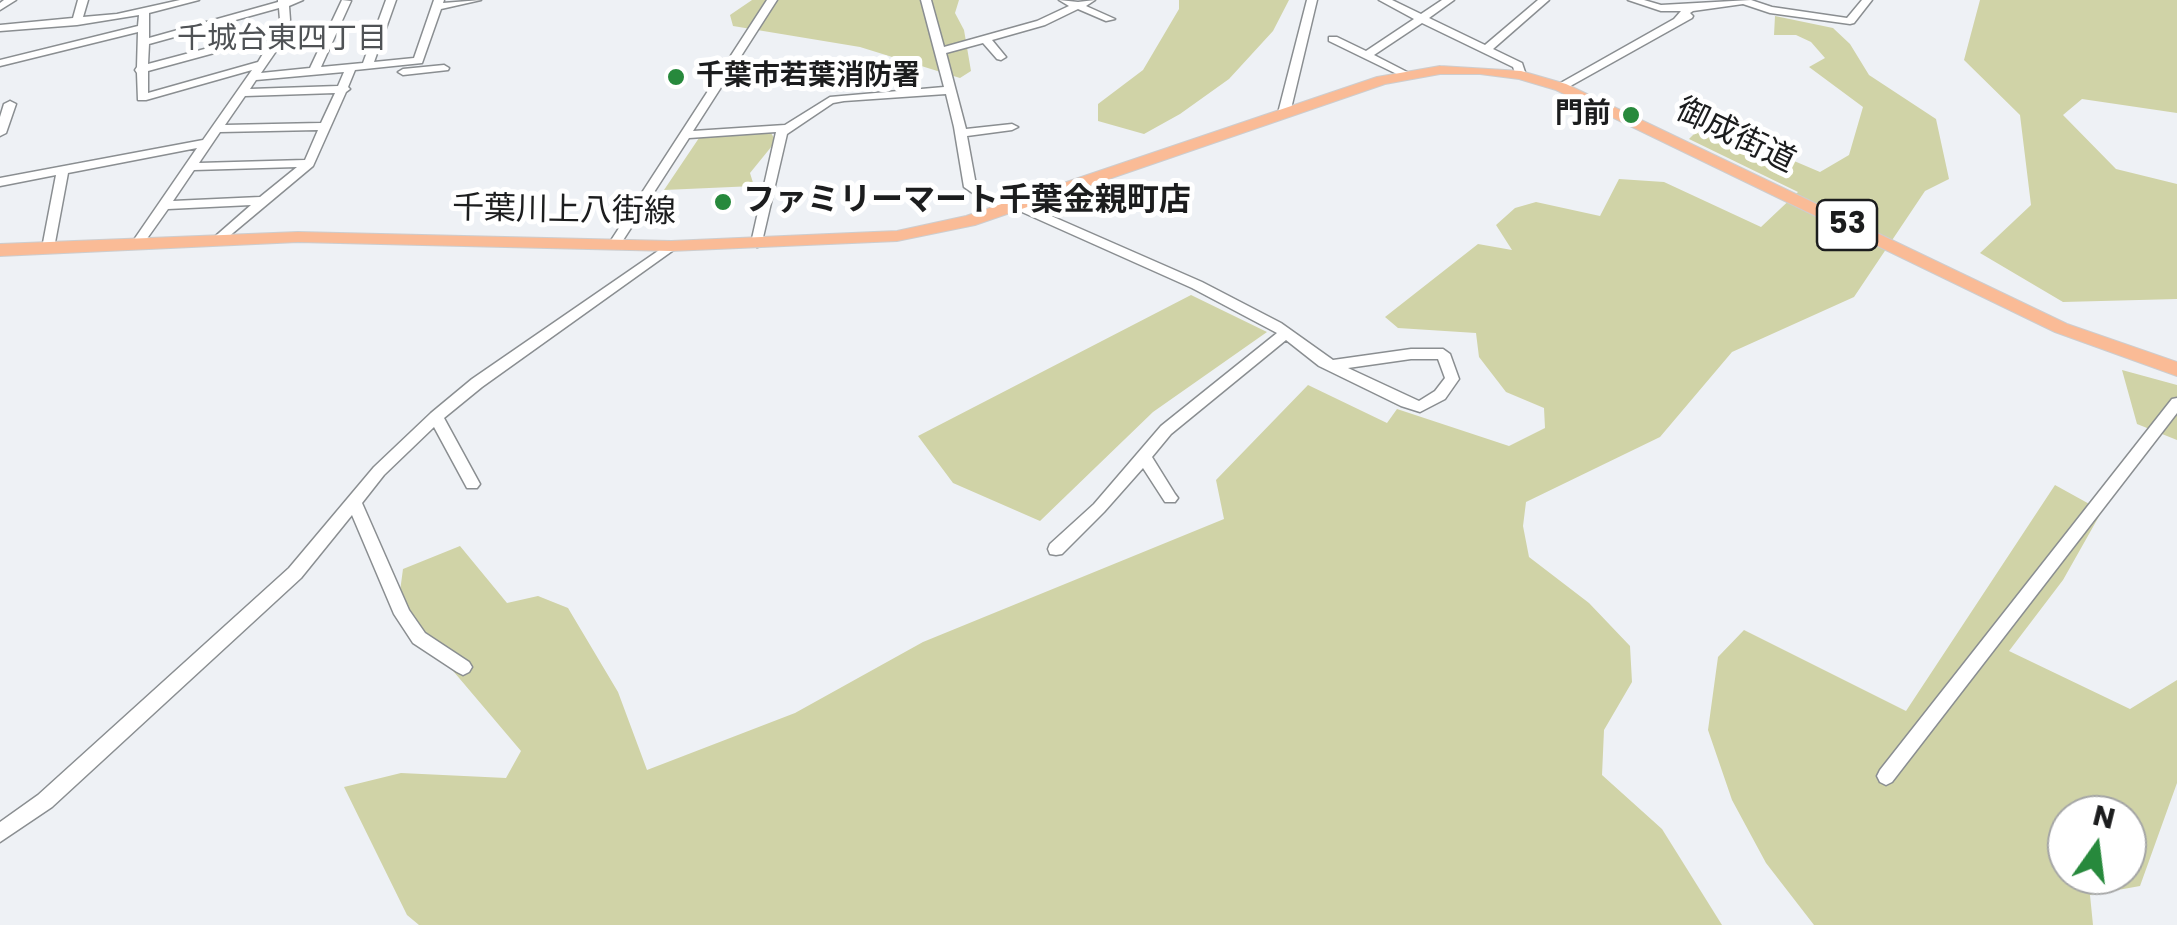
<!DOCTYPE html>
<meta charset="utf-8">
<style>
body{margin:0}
#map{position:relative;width:2177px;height:925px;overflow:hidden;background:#eef1f5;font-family:Poppins,sans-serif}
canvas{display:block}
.north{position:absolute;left:2047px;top:795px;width:100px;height:100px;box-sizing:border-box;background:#fff;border:2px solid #a4a5a5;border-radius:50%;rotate:14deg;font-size:28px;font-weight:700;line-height:40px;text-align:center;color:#1c1d1e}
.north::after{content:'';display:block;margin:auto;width:35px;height:45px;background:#27893c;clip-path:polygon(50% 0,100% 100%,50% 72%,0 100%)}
</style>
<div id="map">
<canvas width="2177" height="925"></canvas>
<div class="north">N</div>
</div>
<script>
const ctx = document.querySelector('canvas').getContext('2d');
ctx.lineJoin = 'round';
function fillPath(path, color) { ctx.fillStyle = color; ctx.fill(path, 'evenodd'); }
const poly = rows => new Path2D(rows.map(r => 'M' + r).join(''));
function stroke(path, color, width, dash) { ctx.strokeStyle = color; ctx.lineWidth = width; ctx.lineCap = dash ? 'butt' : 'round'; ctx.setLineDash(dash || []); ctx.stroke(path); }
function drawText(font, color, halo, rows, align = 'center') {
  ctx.font = font + ' Poppins,"Noto Sans JP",sans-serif'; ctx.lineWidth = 10; ctx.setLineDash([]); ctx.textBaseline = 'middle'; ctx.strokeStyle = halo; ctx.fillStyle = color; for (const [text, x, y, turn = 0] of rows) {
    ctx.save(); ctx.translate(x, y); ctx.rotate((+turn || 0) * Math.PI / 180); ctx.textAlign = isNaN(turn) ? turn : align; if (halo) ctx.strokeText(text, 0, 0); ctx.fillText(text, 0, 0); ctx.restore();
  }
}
const green = poly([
 [752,0,959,0,955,13,964,30,971,71,960,78,860,47,733,26,730,15],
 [1179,0,1289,0,1273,31,1229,79,1180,114,1144,134,1098,121,1098,104,1143,70,1179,9],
 [1980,0,2177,0,2177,113,2082,99,2063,115,2116,169,2177,184,2177,299,2063,302,1980,253,2031,205,2020,115,1964,60],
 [1775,16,1833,28,1850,44,1869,75,1936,119,1949,179,1925,191,1854,297,1732,352,1660,437,1526,502,1523,526,1529,557,1589,603,1630,646,1632,682,1604,730,1602,775,1662,829,1722,925,419,925,407,915,344,787,401,773,506,778,521,751,398,606,403,569,460,546,507,603,538,596,568,608,618,692,647,770,795,713,923,642,1224,519,1216,480,1308,385,1387,423,1397,409,1509,446,1545,428,1544,408,1506,392,1479,357,1476,333,1398,328,1385,317,1478,244,1512,250,1496,225,1515,208,1536,202,1600,216,1619,179,1664,182,1761,227,1798,192,1689,139,1705,123,1820,172,1849,155,1863,107,1809,67,1825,58,1811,42,1796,35,1774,35],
 [771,133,776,141,750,173,754,186,664,190,699,138],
 [1191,295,1267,332,1153,412,1040,521,953,483,918,436],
 [2122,370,2177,385,2177,440,2137,424],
 [2055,485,2102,511,2063,580,2009,651,2130,709,2177,680,2177,783,2140,886,2090,895,2093,925,1814,925,1766,863,1732,800,1708,730,1718,657,1744,630,1906,711],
 [2067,815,2127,815,2127,875,2067,875]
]);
const minor = poly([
 [4,0,16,0,0,10,0,3,4,0],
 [78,0,88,0,83,17,117,14,180,0,199,0,149,13,149,38,278,2,278,0,303,0,289,6,290,20,286,32,281,44,261,73,310,68,342,0,351,1,321,67,363,63,386,0,396,0,374,62,414,58,434,0,444,0,443,3,481,0,441,9,422,63,355,70,348,87,350,89,346,92,313,166,221,243,217,244,211,240,251,205,168,209,141,247,137,248,131,244,197,148,68,173,54,248,48,252,42,248,56,175,0,186,0,178,203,140,252,70,146,100,138,100,137,73,135,70,137,67,138,32,0,66,0,60,138,26,139,15,77,25,0,31,0,25,73,18,78,0],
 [279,8,280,20,276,30,148,64,149,44,279,8],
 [273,37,258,62,148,93,148,71,273,37],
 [344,72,338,86,250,89,256,80,344,72],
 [335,93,321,123,225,125,245,96,335,93],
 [318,130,305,160,199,163,220,132,318,130],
 [297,167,260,197,173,201,194,170,297,167],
 [767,0,777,0,693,131,785,125,830,97,944,87,921,0,931,0,944,47,1037,21,1069,6,1059,0,1078,2,1095,0,1086,6,1115,19,1106,21,1078,9,1045,25,992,40,1006,57,1001,60,997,59,983,43,946,53,966,129,1012,124,1018,127,1012,130,967,136,976,185,1008,206,1008,212,1000,212,964,187,954,127,946,94,844,101,833,103,787,134,761,246,757,247,751,243,776,132,689,138,618,248,610,248,608,245,767,0],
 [1307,0,1317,0,1290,113,1284,116,1278,113,1307,0],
 [1379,0,1392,0,1421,14,1442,0,1454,0,1429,18,1485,45,1538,0,1549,0,1493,49,1522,63,1526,75,1521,78,1516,75,1513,67,1422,23,1374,55,1409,73,1410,75,1405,78,1329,41,1329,37,1337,37,1366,51,1414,19,1379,0],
 [1628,0,1644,0,1661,5,1751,0,1772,7,1847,18,1862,0,1872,0,1854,23,1850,24,1770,13,1743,4,1693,11,1690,13,1693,16,1692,18,1565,89,1557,89,1557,85,1674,19,1681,11,1661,11,1628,0],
 [444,65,449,68,448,70,403,75,398,72,403,69,444,65],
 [10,101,16,104,6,133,0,136,0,117,4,104,10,101],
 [1017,201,1202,282,1281,323,1333,360,1411,349,1443,349,1450,354,1459,379,1445,399,1420,412,1401,406,1319,366,1286,340,1171,434,1152,457,1175,494,1178,498,1175,502,1165,502,1143,468,1104,512,1062,554,1056,555,1050,554,1048,549,1050,544,1094,504,1161,426,1277,333,1192,288,1013,208,1011,205,1017,201],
 [1411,359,1438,359,1445,378,1435,391,1419,401,1348,368,1411,359],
 [671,242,677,246,675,249,482,387,444,418,480,484,477,488,467,488,434,427,384,475,362,503,409,610,425,633,469,662,472,667,469,672,463,675,457,672,413,643,394,614,352,515,301,578,52,807,0,842,0,822,38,795,289,568,374,467,431,413,472,379,671,242],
 [2177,398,2177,413,1892,782,1886,785,1880,782,1877,776,1880,770,2172,399,2177,398]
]);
const major = poly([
 [1440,66,1521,71,1566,84,2067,324,2177,362,2177,376,2055,332,1556,90,1519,79,1480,74,1440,74,1385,84,975,225,897,241,671,251,298,242,0,256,0,244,298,232,671,241,897,231,966,216,1377,77,1440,66]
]);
const markers = [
 [676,77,10,"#27893c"],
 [1631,115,10,"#27893c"],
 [723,202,10,"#27893c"]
];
const farPoinames = [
 ["千葉市若葉消防署",696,77],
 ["門前",1611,115,"right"]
];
const farNeighbourhoodnames = [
 ["千城台東四丁目",282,40]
];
const shields = [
 [1847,225,60]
];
const shieldNames = [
 ["53",1847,225]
];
const streetNames = [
 ["御成街道",1735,137,26],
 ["千葉川上八街線",564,212,1]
];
const poiNames = [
 ["ファミリーマート千葉金親町店",743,202]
];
fillPath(green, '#d0d3a7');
stroke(minor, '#8a8e91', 3);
stroke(major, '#cdcdce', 2);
fillPath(minor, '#fff');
fillPath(major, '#fabb96');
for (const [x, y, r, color] of markers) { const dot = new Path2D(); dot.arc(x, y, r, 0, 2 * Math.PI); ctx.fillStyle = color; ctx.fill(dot); stroke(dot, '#fff', 4); }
drawText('bold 28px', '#1c1d1e', '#fff', farPoinames, 'left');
drawText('30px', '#4f5255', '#fff', farNeighbourhoodnames);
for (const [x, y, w] of shields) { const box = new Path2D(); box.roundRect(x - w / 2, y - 25, w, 50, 8); ctx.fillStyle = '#fff'; ctx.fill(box); stroke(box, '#1c1d1e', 2.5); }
drawText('bold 30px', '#1c1d1e', null, shieldNames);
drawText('32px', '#1c1d1e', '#fff', streetNames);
drawText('bold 32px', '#1c1d1e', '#fff', poiNames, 'left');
</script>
